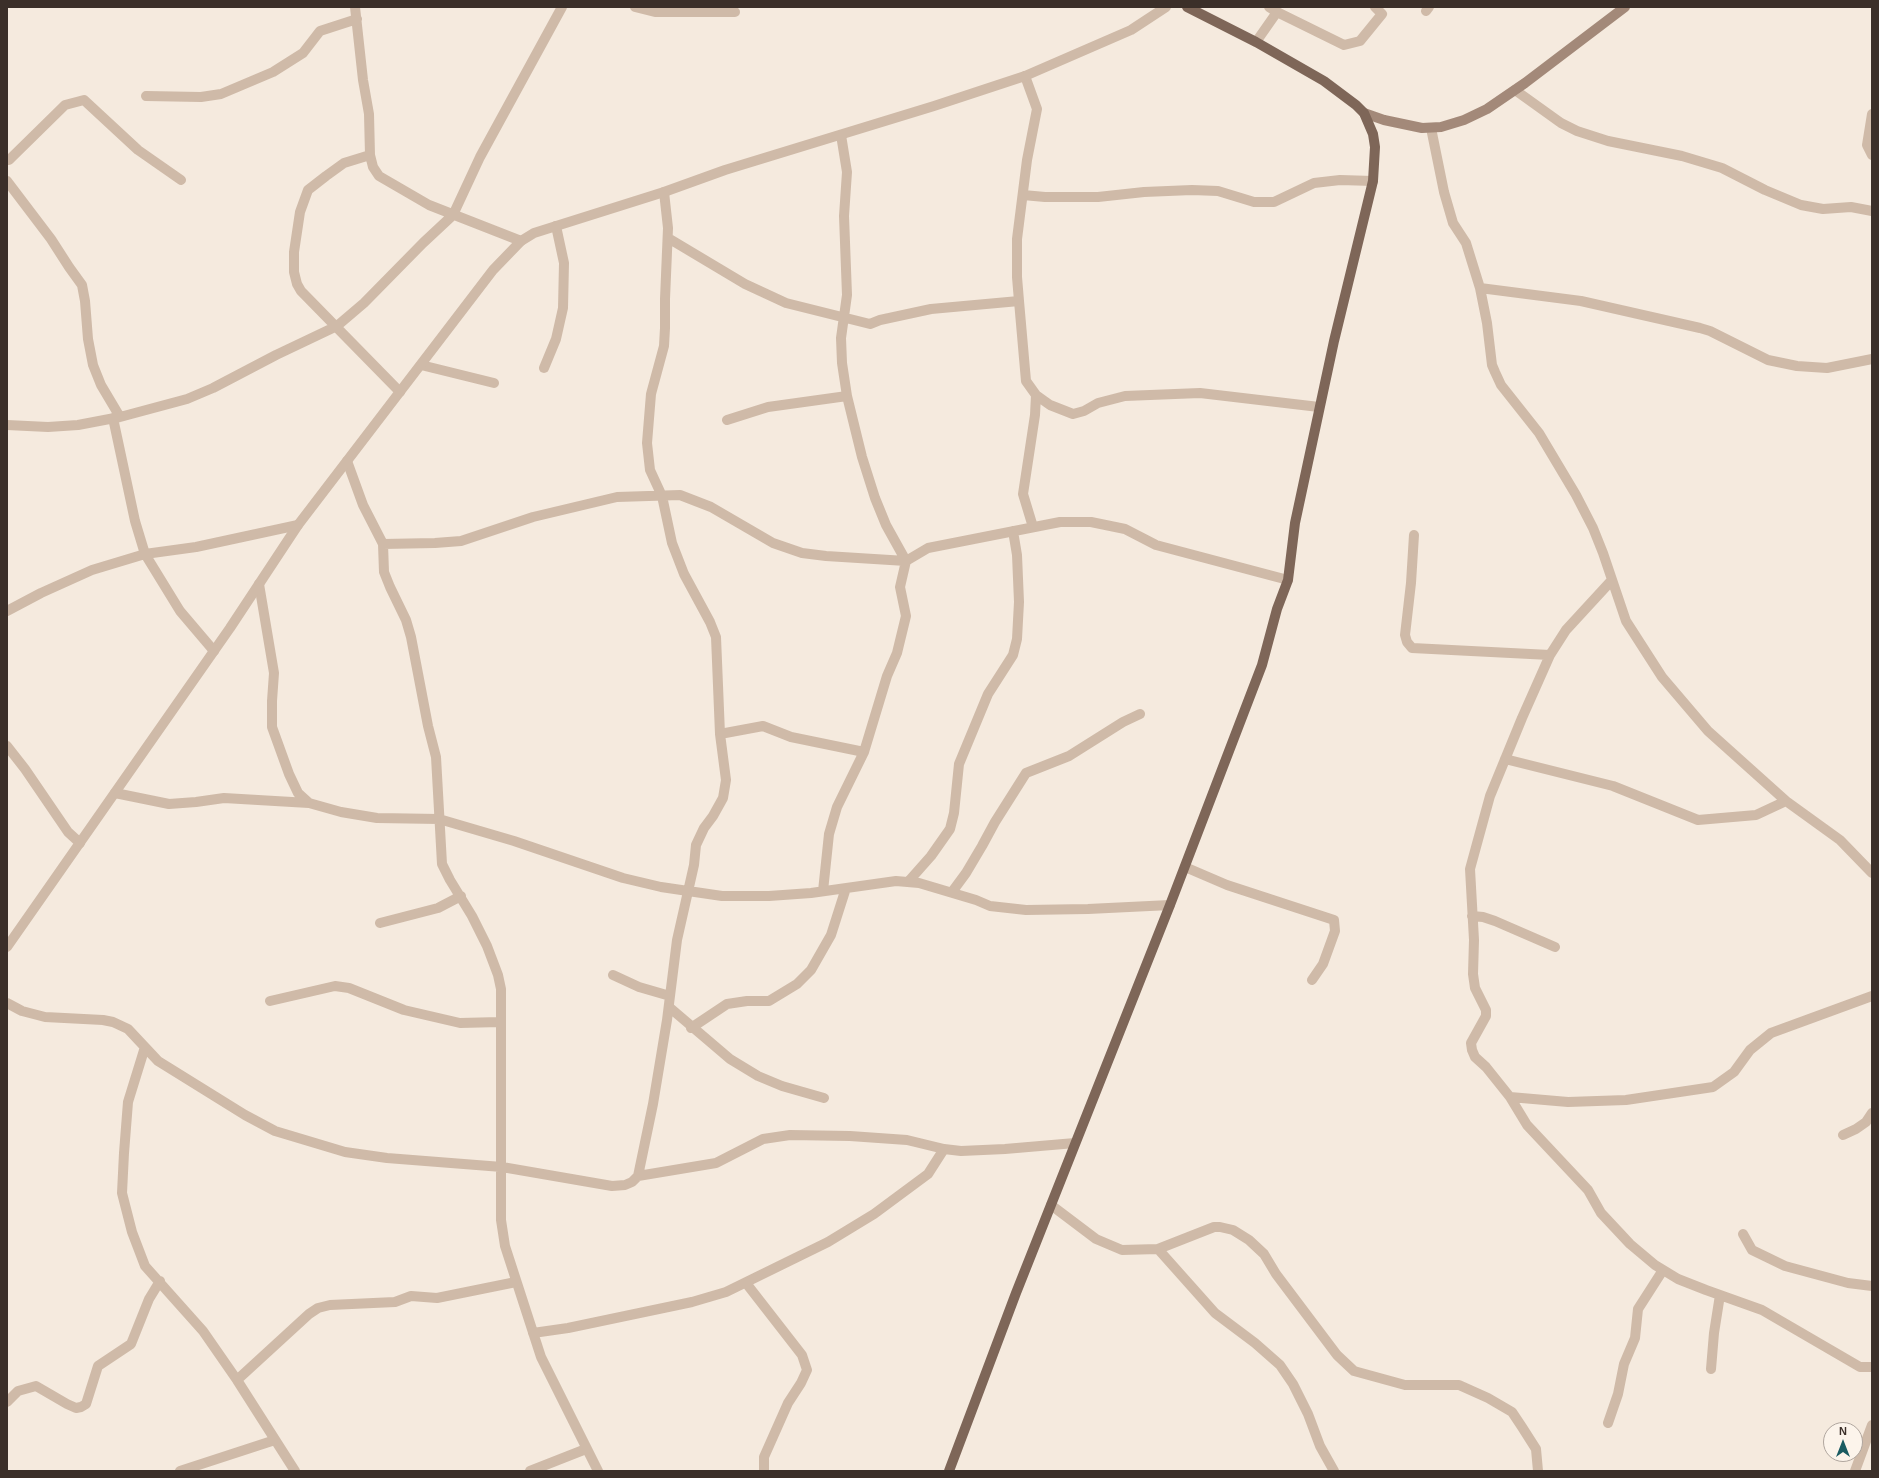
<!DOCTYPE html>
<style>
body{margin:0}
#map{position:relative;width:1879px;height:1478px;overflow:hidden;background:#f5eade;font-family:Helvetica,sans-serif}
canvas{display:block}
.frame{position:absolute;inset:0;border:8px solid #3b2f29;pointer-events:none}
.north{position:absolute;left:1823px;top:1422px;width:40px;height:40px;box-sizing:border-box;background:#fcf4eb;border:1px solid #afa59d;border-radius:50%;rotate:0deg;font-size:11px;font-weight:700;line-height:16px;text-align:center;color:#3b2f29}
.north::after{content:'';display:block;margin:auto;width:14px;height:18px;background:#1a5b61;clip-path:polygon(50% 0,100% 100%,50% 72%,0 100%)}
</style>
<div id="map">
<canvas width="1879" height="1478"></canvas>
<div class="frame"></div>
<div class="north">N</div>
</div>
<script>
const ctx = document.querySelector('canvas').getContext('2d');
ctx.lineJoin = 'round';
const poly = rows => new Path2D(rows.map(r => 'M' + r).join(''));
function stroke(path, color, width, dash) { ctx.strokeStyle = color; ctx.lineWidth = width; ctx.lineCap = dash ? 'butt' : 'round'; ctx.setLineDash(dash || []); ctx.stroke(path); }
const minor = poly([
 [355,7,363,80,369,114,370,155,373,167,379,176,429,205,521,241],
 [635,7,655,12,735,12],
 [1426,11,1429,7],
 [1277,12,1344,45,1360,41,1382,14,1375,7],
 [1256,42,1277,12,1269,7],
 [1515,90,1561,123,1577,131,1608,141,1682,156,1722,168,1765,190,1801,205,1823,209,1851,207,1872,211],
 [146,96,201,97,221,94,273,72,303,53,320,31,357,19],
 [1872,114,1867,145,1872,155],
 [1431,128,1444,192,1453,223,1466,243,1480,288,1487,323,1492,365,1495,372,1501,385,1539,433,1576,495,1593,528,1603,553,1626,621,1662,677,1708,731,1786,801,1840,840,1872,873],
 [370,155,344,163,326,176,308,190,300,212,294,252,294,272,297,284,301,291,400,392],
 [7,160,9,160,65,105,84,100,138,150,181,180],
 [7,181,51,239,69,267,82,285,85,301,88,339,93,365,101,385,120,417],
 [1023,195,1045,197,1098,197,1144,192,1192,190,1218,191,1254,202,1274,202,1314,183,1340,180,1373,181],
 [668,238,745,284,786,303,870,324,880,320,931,309,1019,301,1026,381,1036,395,1035,415,1023,494,1033,527],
 [1480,288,1581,301,1700,328,1710,331,1768,360,1797,366,1827,368,1872,359],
 [1019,301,1017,277,1017,239,1027,160,1037,109,1025,76],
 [421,365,494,383],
 [544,368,556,339,563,308,564,263,556,226],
 [1036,395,1050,405,1073,414,1084,411,1098,403,1125,396,1200,393,1319,407],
 [113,418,135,521,145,554,180,611,214,651],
 [727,420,768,407,847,396],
 [7,425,48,427,78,425,120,417,187,399,213,388,276,355,337,326,364,303,423,243,453,215,480,157,562,7],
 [347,461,363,505,383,544,384,572,390,587,406,620,411,637,428,726,436,757,442,864,450,880,472,916,487,946,498,975,501,989,501,1220,505,1246,541,1357,598,1471],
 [1414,535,1411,583,1405,635,1407,642,1412,648,1550,655],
 [383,544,435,543,461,541,533,517,617,497,680,495,711,507,773,543,802,553,826,556,906,561,928,548,1060,522,1091,522,1125,529,1156,545,1288,580],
 [1612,580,1566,630,1550,655,1522,718,1490,796,1470,869,1474,940,1473,974,1475,988,1486,1010,1486,1016,1471,1043,1472,1050,1475,1057,1486,1067,1510,1097,1527,1125,1588,1190,1601,1213,1630,1244,1655,1265,1678,1279,1706,1290,1762,1310,1860,1367,1872,1367],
 [259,584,274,673,272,701,272,727,289,774,298,793,309,803,341,812,377,818,439,819,514,841,623,878,661,887,722,896,769,896,811,893,896,881,919,883,976,900,990,906,1026,910,1088,909,1170,905],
 [7,611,41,593,92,570,145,554,196,547,298,525],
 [720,734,763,726,791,737,864,752],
 [7,746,25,769,68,832,80,843],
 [1505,759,1613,786,1698,820,1756,815,1786,801],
 [115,793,169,804,196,802,224,798,309,803],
 [1185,867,1227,885,1334,920,1335,931,1323,964,1312,980],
 [908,882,931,856,950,829,954,813,959,764,988,694,1013,655,1017,639,1019,602,1017,555,1013,531],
 [823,891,829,834,837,807,864,752,887,676,897,653,906,616,900,587,906,561,886,525,875,498,862,457,847,396,842,363,841,338,847,295,844,216,847,172,841,135],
 [952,892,966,873,982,846,995,822,1026,773,1069,756,1123,722,1140,714],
 [1472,916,1483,917,1495,921,1555,947],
 [380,923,438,908,461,896],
 [613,975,639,987,670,996],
 [270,1001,335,986,349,988,404,1010,460,1023,500,1022],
 [7,1003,22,1011,45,1017,103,1020,113,1022,128,1029,158,1061,245,1115,275,1131,345,1152,387,1158,502,1167,612,1186,625,1185,632,1182,638,1176,653,1104,667,1020,677,940,694,865,696,845,704,828,713,816,723,798,726,780,720,734,716,637,710,622,684,574,672,543,662,496,650,470,647,443,651,394,664,346,665,328,665,299,668,228,664,192],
 [669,1007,730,1059,758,1076,782,1086,824,1098],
 [691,1028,727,1004,747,1001,769,1001,797,984,811,970,831,935,846,888],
 [145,1047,128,1102,124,1153,122,1193,132,1232,145,1266,203,1331,237,1380,295,1471],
 [1510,1097,1568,1102,1626,1100,1713,1087,1734,1072,1750,1050,1771,1033,1872,996],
 [1843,1135,1856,1129,1866,1122,1872,1113],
 [638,1176,716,1163,763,1139,790,1135,850,1136,907,1140,944,1149,961,1151,1005,1149,1075,1143],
 [1051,1205,1096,1239,1122,1250,1158,1249,1214,1227,1220,1227,1233,1230,1249,1240,1264,1254,1276,1274,1337,1355,1354,1371,1405,1385,1459,1385,1488,1398,1512,1412,1522,1427,1536,1449,1538,1471],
 [1743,1234,1752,1250,1785,1266,1848,1283,1872,1286],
 [1158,1249,1215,1313,1255,1343,1280,1365,1293,1384,1308,1414,1320,1446,1334,1471],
 [746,1283,802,1355,807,1370,801,1383,788,1403,764,1457,764,1471],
 [533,1333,568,1328,692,1302,726,1292,828,1242,874,1214,928,1174,944,1149],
 [1711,1369,1714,1333,1720,1295],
 [237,1380,309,1314,318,1308,330,1305,395,1302,411,1296,437,1298,516,1282],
 [7,1402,18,1391,36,1386,67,1404,76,1408,81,1407,86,1404,98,1366,131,1344,149,1299,160,1281],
 [1608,1423,1618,1394,1624,1364,1635,1338,1638,1309,1663,1270],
 [180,1471,275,1440],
 [530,1471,586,1449],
 [1855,1471,1872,1425]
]);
const tertiary = poly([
 [7,947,230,628,298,525,493,270,521,241,534,233,664,192,725,170,934,106,1025,76,1131,30,1166,7]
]);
const secondary = poly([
 [1364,113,1384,120,1422,128,1441,127,1464,120,1487,109,1525,83,1625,7]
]);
const primary = poly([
 [949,1471,1016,1293,1170,905,1262,665,1277,609,1288,580,1295,523,1334,341,1373,181,1375,147,1373,134,1364,113,1356,105,1324,81,1256,42,1187,7]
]);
stroke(minor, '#cfbaa8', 10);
stroke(tertiary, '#cfbaa8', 10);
stroke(secondary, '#a38979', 10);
stroke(primary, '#7e6658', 10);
</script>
